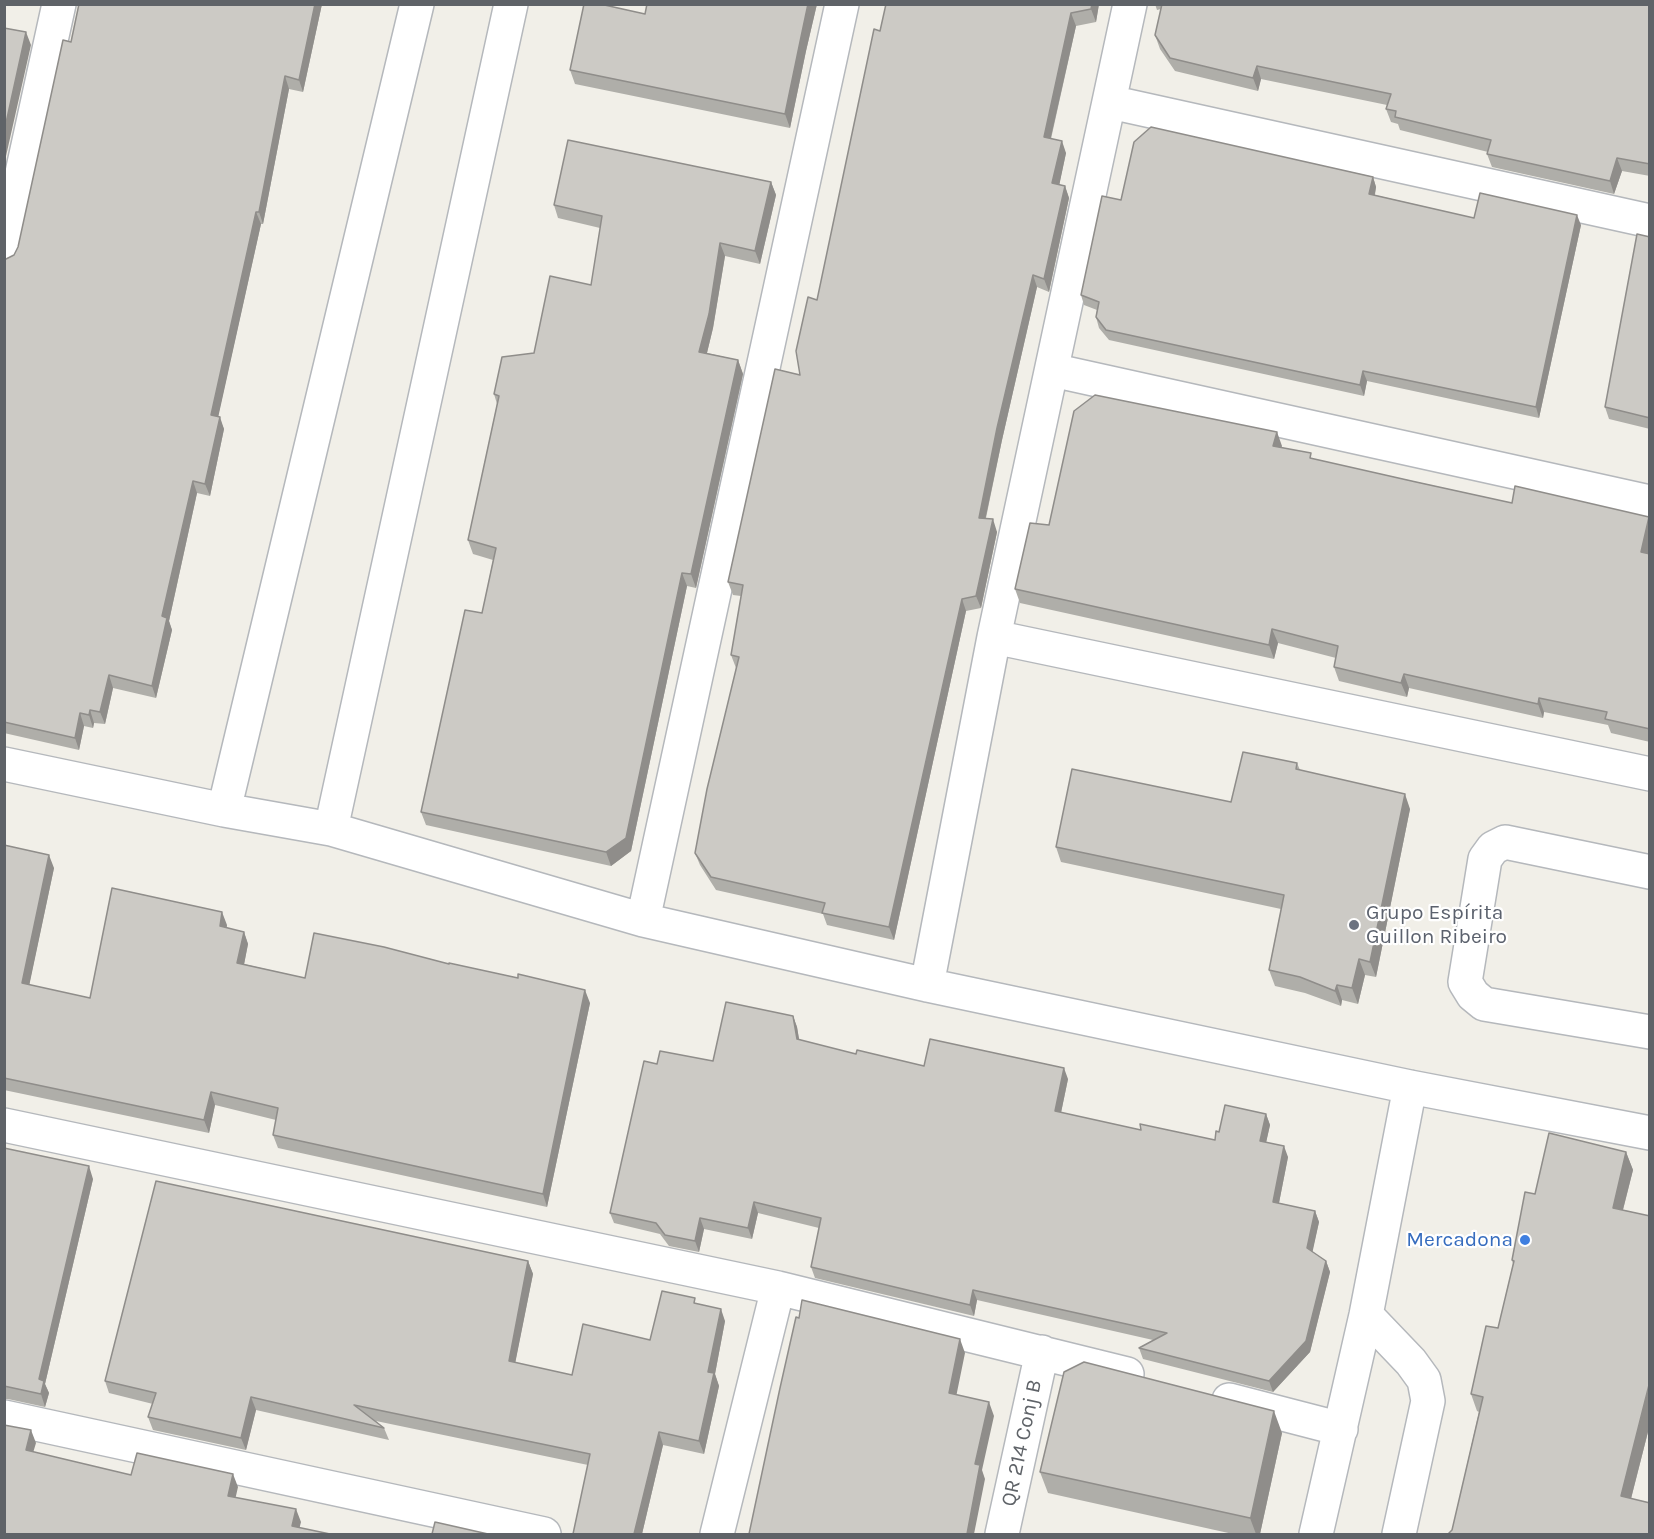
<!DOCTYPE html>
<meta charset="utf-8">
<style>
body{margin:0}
#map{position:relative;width:1654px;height:1539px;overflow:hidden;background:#f1efe8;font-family:Karla,sans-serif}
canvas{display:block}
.frame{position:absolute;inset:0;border:6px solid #5f6368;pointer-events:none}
</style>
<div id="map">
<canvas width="1654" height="1539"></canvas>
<div class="frame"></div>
</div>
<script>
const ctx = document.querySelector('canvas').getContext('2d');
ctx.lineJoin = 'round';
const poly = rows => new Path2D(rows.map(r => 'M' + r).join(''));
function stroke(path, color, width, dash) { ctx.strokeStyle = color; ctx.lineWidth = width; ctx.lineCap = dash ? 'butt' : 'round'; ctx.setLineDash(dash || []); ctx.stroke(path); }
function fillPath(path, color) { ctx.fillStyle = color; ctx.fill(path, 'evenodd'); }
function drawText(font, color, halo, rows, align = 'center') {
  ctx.font = font + ' Karla,sans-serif'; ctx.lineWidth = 4.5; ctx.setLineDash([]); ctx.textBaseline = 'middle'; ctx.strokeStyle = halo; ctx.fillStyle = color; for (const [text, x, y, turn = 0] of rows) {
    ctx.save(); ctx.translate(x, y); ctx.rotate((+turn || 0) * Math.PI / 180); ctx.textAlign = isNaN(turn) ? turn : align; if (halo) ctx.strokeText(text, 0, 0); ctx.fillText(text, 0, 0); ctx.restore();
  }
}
const minor = poly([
 [1110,102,1650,221],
 [4,255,59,4],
 [1052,370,1650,502],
 [994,637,1130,4],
 [4,764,224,810,331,829,643,920,927,985,1410,1087,1650,1133],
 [224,810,417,4],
 [331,829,511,4],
 [1650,872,1505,842,1493,848,1485,859,1465,982,1473,995,1484,1004,1650,1032],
 [643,920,842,4],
 [927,985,994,637,1650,774],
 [4,1125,778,1288,1127,1374],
 [1366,1315,1411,1362,1424,1380,1428,1401,1399,1534],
 [1229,1400,1341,1429],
 [4,1417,544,1534],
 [717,1534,778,1288],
 [1002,1534,1042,1352],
 [1316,1534,1366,1315,1410,1087]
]);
const wall = poly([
 [322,4,303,92,289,89,263,224,261,224,218,416,224,429,210,496,197,493,169,621,172,630,156,698,113,688,105,724,94,723,93,728,84,726,79,750,4,733,4,260,14,255,18,247,71,42],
 [647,4,817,4,806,51,790,128,575,84,570,70,645,14],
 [1099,4,1096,22,1076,26,1051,139,1066,153,1059,185,1065,186,1069,198,1049,292,1037,287,1002,440,986,518,997,532,981,608,966,611,894,940,827,925,823,914,716,890,700,865,695,853,736,668,731,655,741,596,733,595,728,582,800,375,880,31],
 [1155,4,1650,4,1650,176,1622,171,1614,194,1492,167,1487,154,1488,152,1400,130,1398,124,1391,122,1386,109,1387,105,1261,79,1258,91,1175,71,1160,49,1155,35,1161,9,1157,10],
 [1373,177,1376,187,1375,195,1474,218,1581,225,1539,418,1367,381,1364,396,1109,340,1099,328,1096,317,1097,310,1084,305,1081,295,1121,200],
 [771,182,776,195,760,264,725,256,713,328,707,353,738,360,743,374,696,588,687,586,631,851,611,866,426,825,421,812,482,613,493,560,473,554,468,540,497,404,494,394,534,353,591,285,600,228,558,218,554,205],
 [1650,237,1650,429,1609,419,1605,407],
 [1277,432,1281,447,1313,459,1512,503,1649,517,1650,742,1611,733,1608,725,1544,712,1543,718,1409,688,1407,697,1339,681,1334,667,1336,658,1278,643,1274,659,1020,603,1015,589,1049,525],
 [1297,763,1300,770,1410,809,1376,977,1365,975,1358,1004,1342,1000,1341,1006,1305,993,1275,986,1269,970,1281,909,1061,862,1056,847,1231,802],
 [4,845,54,868,29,985,90,998,227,925,226,928,244,932,248,944,244,964,305,978,590,1003,547,1207,278,1148,273,1135,276,1120,215,1105,209,1133,4,1090],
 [793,1016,797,1027,799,1040,856,1054,924,1066,1068,1079,1061,1113,1141,1130,1215,1140,1219,1132,1266,1114,1270,1125,1266,1142,1288,1157,1279,1203,1315,1211,1319,1222,1312,1252,1326,1261,1330,1272,1310,1352,1273,1392,1143,1359,1139,1348,1153,1340,977,1300,974,1316,815,1278,811,1267,819,1228,758,1213,752,1239,704,1229,699,1252,669,1246,660,1234,614,1223,610,1213,657,1064,713,1061],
 [4,1148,93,1179,45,1384,49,1393,45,1407,8,1399,4,1399],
 [1626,1152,1633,1170,1623,1210,1650,1216,1650,1424,1631,1499,1452,1530,1479,1412,1477,1411,1471,1394,1498,1328,1513,1264,1512,1260,1535,1194],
 [528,1261,533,1274,515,1363,572,1375,650,1340,697,1304,725,1321,715,1374,719,1386,704,1454,663,1445,642,1534,573,1534,588,1465,376,1421,384,1428,389,1440,256,1410,246,1450,153,1430,148,1417,153,1404,109,1393,105,1381],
 [1282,1433,1260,1534,1233,1534,1048,1493,1040,1472]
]);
const shadedWall = poly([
 [315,4,322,4,303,92,299,80],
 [808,4,817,4,806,51,790,128,785,114,801,37],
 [1092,4,1099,4,1096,22,1091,9],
 [1071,13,1076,26,1048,150,1044,137],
 [26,32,31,45,4,165,4,132],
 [1257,66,1261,79,1258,91,1253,78],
 [285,76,289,89,263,224,259,212],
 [1062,141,1066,153,1057,196,1052,183],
 [1617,158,1622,171,1614,194,1610,181],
 [1373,177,1376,187,1373,204,1369,194],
 [771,182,776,195,760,264,755,251],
 [1065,186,1069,198,1049,292,1044,279],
 [256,212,261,224,216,427,211,415],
 [1577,215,1581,225,1539,418,1536,407],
 [720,243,725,256,713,328,704,365,699,352],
 [1033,275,1037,287,1002,440,983,530,979,518,997,428],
 [738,360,743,374,696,588,691,574],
 [1363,371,1367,381,1364,396,1360,385],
 [220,417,224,429,210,496,205,484],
 [1277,432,1282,446,1278,459,1273,446],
 [193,481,197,493,169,621,172,630,156,698,152,686,162,616],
 [1649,517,1650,552,1646,566,1641,552],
 [993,519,997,532,981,608,976,596],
 [682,573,687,586,631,851,611,866,606,852],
 [962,599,966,611,894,940,889,927],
 [1272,629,1278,643,1274,659,1269,645],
 [1404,674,1409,688,1407,697,1401,683],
 [109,675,113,688,105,724,100,712],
 [1539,698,1544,712,1543,718,1538,704],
 [90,710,94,723,93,728,89,715],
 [80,713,84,726,79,750,75,738],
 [1405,794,1410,809,1376,977,1370,962],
 [49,855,54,868,27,996,22,983],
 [222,912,227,925,225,939,220,926],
 [244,932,248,944,242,975,237,963],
 [1359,959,1365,975,1358,1004,1352,988],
 [1337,985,1342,1000,1341,1006,1335,991],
 [585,990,590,1003,547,1207,543,1194],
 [793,1016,797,1027,801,1050,797,1039],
 [1064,1068,1068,1079,1059,1122,1055,1111],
 [211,1092,215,1105,209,1133,204,1120],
 [1266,1114,1270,1125,1264,1152,1260,1141],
 [1284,1146,1288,1157,1277,1213,1273,1202],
 [1626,1152,1633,1170,1619,1225,1613,1208],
 [89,1166,93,1179,45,1384,49,1393,45,1407,41,1394,39,1379],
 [754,1202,758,1213,752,1239,748,1228],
 [1315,1211,1319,1222,1311,1259,1307,1248],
 [700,1218,704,1229,699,1252,695,1241],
 [528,1261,533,1274,513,1374,509,1361],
 [1326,1261,1330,1272,1310,1352,1273,1392,1269,1381],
 [973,1290,977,1300,974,1316,970,1305],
 [721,1309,725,1321,715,1374,719,1386,704,1454,699,1441,708,1372],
 [960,1339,965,1353,954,1407,949,1393],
 [1650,1381,1650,1424,1627,1514,1621,1496],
 [251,1397,256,1410,246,1450,241,1438],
 [989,1402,994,1416,982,1470,985,1479,974,1534,966,1534,975,1464],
 [1274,1411,1282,1433,1260,1534,1256,1534,1250,1518],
 [31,1430,36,1443,30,1463,26,1450],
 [659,1432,663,1445,642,1534,634,1534],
 [233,1474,238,1487,233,1509,228,1496],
 [296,1509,301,1522,298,1534,292,1526]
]);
const building = poly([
 [79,4,315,4,299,80,285,76,259,212,256,212,211,415,220,417,205,484,193,481,162,616,167,618,152,686,109,675,100,712,90,710,89,715,80,713,75,738,4,722,4,260,14,255,18,247,63,40,71,42,79,4],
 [584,4,600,4,645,14,647,4,808,4,801,37,785,114,570,70,584,4],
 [886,4,1092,4,1091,9,1071,13,1044,137,1062,141,1052,183,1065,186,1044,279,1033,275,997,428,979,518,993,519,976,596,962,599,889,927,822,913,825,903,711,877,695,853,707,789,739,657,731,655,743,585,728,582,775,369,800,375,796,351,808,297,817,300,874,29,880,31,886,4],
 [1162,4,1650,4,1650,164,1617,158,1610,181,1487,154,1491,140,1395,117,1396,111,1386,109,1391,94,1257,66,1253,78,1170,58,1155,35,1162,4],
 [4,28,26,32,4,132,4,28],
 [1151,127,1373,177,1369,194,1474,218,1480,193,1577,215,1536,407,1363,371,1360,385,1106,330,1096,317,1099,302,1081,295,1102,196,1121,200,1134,142,1151,127],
 [568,140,771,182,755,251,720,243,709,314,699,352,738,360,691,574,682,573,626,838,606,852,421,812,465,610,482,613,496,548,468,540,499,396,494,394,502,357,534,353,550,276,591,285,602,216,554,205,568,140],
 [1637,234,1650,237,1650,418,1605,407,1637,234],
 [1095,395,1277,432,1273,446,1311,453,1310,458,1416,482,1512,503,1515,486,1649,517,1641,552,1650,554,1650,729,1605,719,1607,712,1539,698,1538,704,1404,674,1401,683,1334,667,1338,646,1272,629,1269,645,1015,589,1030,523,1049,525,1074,411,1095,395],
 [1243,752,1297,763,1296,769,1405,794,1370,962,1359,959,1352,988,1337,985,1335,991,1300,977,1269,970,1284,895,1056,847,1072,769,1231,802,1243,752],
 [4,845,49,855,22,983,90,998,112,888,222,912,220,926,244,932,237,963,305,978,314,933,384,947,449,964,449,963,518,978,518,974,585,990,543,1194,273,1135,278,1108,211,1092,204,1120,4,1078,4,845],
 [726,1002,793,1016,797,1039,856,1054,857,1050,924,1066,930,1039,1064,1068,1055,1111,1141,1130,1140,1124,1215,1140,1216,1131,1219,1132,1225,1105,1266,1114,1260,1141,1284,1146,1273,1202,1315,1211,1307,1248,1326,1261,1306,1341,1269,1381,1139,1348,1167,1333,973,1290,970,1305,811,1267,821,1218,754,1202,748,1228,700,1218,695,1241,665,1235,656,1223,610,1213,644,1061,657,1064,660,1051,713,1061,726,1002],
 [1549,1133,1626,1152,1613,1208,1650,1216,1650,1381,1621,1496,1650,1503,1650,1534,1448,1534,1452,1530,1483,1397,1471,1394,1486,1326,1498,1328,1514,1261,1512,1260,1525,1192,1535,1194,1549,1133],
 [4,1148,89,1166,39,1379,44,1381,41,1394,4,1386,4,1148],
 [156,1181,528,1261,509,1361,572,1375,583,1324,650,1340,662,1291,695,1298,694,1303,721,1309,708,1372,714,1373,699,1441,659,1432,634,1534,573,1534,590,1454,354,1405,384,1428,251,1397,241,1438,148,1417,156,1393,105,1381,156,1181],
 [802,1300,960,1339,949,1393,989,1402,975,1464,980,1465,967,1534,749,1534,780,1388,796,1317,799,1318,802,1300],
 [1084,1362,1274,1411,1251,1517,1250,1518,1040,1472,1064,1372,1084,1362],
 [4,1425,31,1430,26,1450,131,1475,137,1453,233,1474,228,1496,296,1509,292,1526,330,1534,4,1534,4,1425],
 [435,1522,488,1534,432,1534,435,1522]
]);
const markers = [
 [1354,925,6,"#6b7280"],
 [1525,1240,6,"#3f7fe0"]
];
const worshipNames = [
 ["Grupo Espírita",1366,913],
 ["Guillon Ribeiro",1366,937]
];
const shopNames = [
 ["Mercadona",1513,1240]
];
const streetNames = [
 ["QR 214 Conj B",1022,1443,-78]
];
stroke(minor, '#b5b8bc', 36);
stroke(minor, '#fff', 33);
fillPath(wall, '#afaea9');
fillPath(shadedWall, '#8f8d8a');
fillPath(building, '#cccac5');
stroke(building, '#8f8d8a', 1.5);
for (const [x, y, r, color] of markers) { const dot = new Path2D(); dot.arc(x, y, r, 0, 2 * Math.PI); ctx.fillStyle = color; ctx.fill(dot); stroke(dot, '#fff', 2); }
drawText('21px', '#5b616d', '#fff', worshipNames, 'left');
drawText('21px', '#366cbe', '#fff', shopNames, 'right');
drawText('21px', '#5f6368', '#fff', streetNames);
</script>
